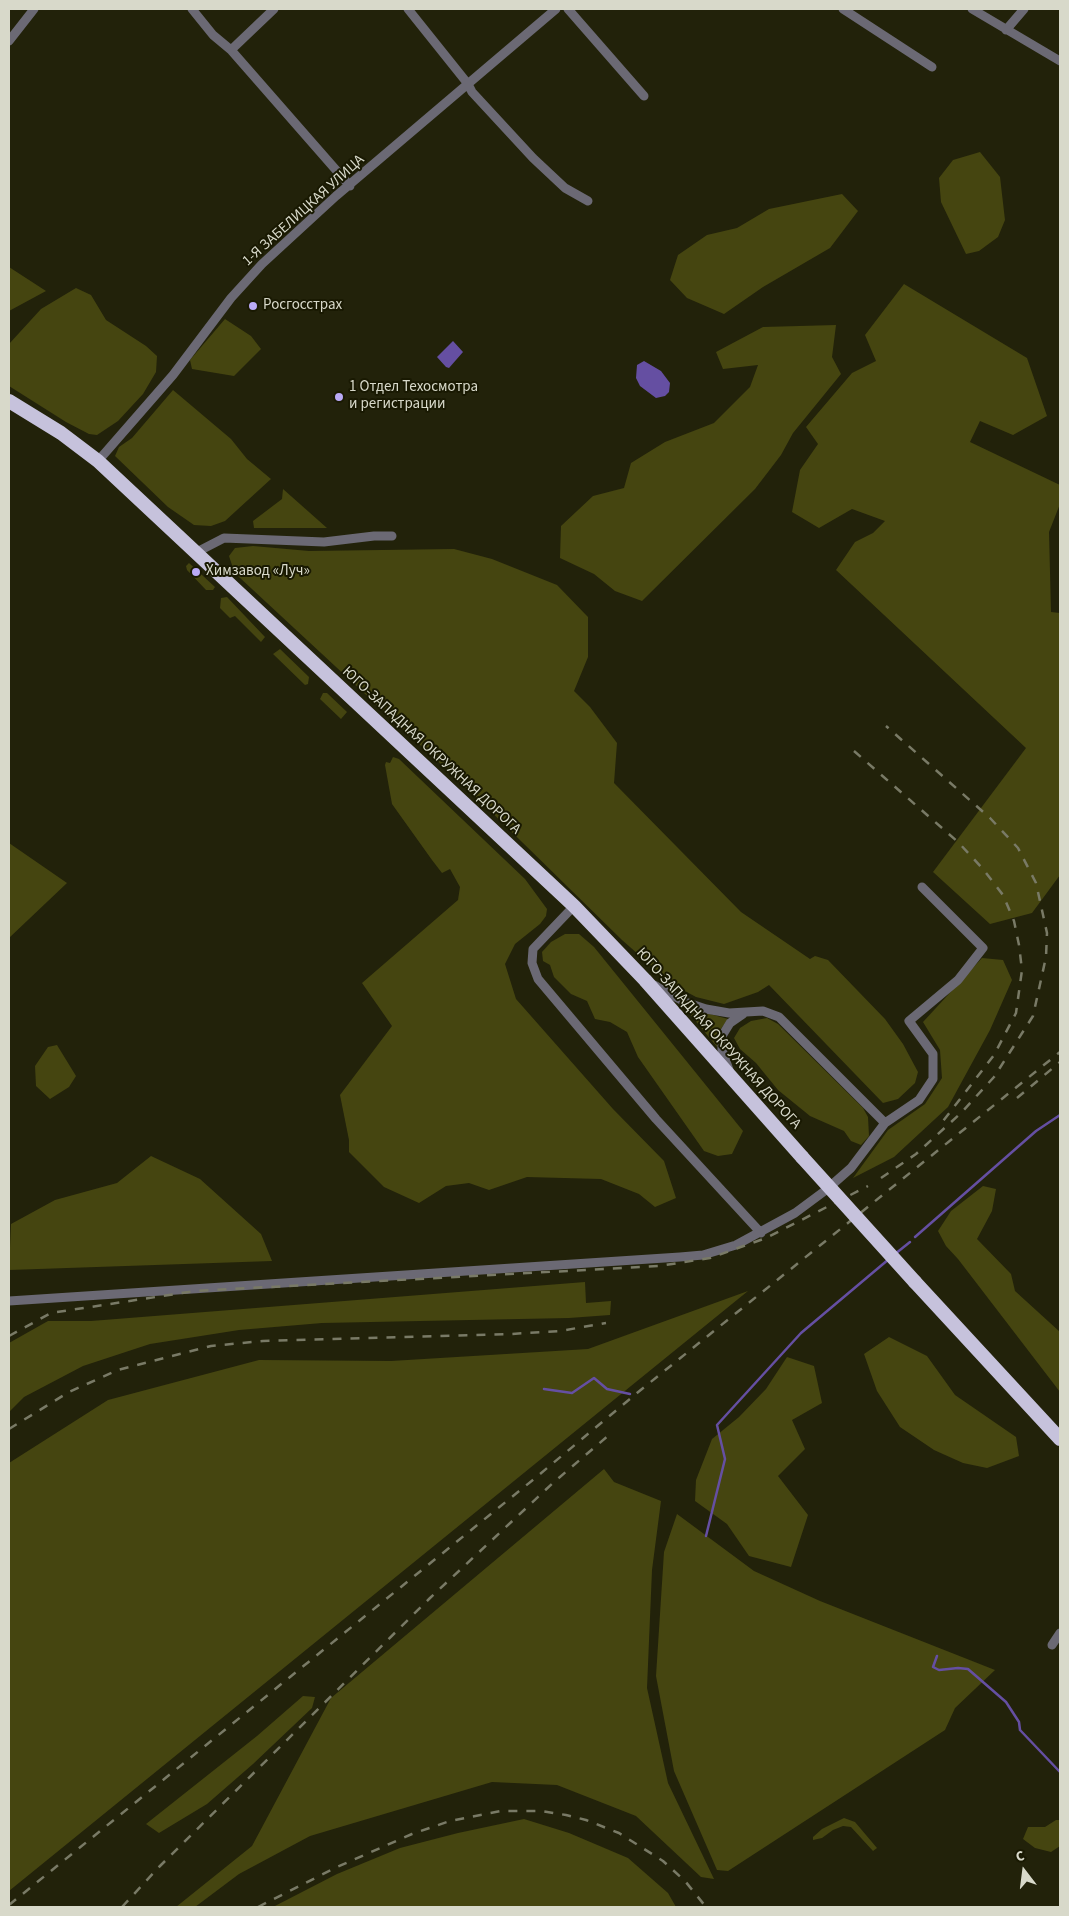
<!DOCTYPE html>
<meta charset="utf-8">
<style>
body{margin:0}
#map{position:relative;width:1069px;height:1916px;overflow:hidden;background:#22220a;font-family:"Source Sans 3",sans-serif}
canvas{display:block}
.frame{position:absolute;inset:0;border:10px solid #d8d9ca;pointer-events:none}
.north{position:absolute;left:999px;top:1846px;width:50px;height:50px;-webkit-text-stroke:4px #191902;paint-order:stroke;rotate:345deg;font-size:14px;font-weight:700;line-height:20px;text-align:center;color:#d8d9ca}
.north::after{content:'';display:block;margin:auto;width:18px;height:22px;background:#d8d9ca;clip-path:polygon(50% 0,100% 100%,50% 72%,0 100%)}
</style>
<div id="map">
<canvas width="1069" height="1916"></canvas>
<div class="frame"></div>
<div class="north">С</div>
</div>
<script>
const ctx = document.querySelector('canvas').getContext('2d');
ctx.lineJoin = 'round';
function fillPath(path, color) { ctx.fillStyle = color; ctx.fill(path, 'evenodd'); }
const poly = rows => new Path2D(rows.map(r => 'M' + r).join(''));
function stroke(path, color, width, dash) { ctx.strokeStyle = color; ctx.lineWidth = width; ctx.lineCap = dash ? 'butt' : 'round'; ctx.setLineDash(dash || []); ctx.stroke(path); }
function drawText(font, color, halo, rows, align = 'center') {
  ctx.font = font + ' "Source Sans 3",sans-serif'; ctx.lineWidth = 4; ctx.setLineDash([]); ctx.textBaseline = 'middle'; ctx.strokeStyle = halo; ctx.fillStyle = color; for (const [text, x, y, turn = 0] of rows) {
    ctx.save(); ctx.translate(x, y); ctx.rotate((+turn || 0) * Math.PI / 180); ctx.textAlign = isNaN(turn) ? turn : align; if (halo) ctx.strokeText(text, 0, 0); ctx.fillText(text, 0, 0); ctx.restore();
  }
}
const green = poly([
 [980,152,1000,177,1005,220,998,237,979,251,966,254,941,202,939,178,953,160],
 [842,194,858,211,830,248,763,287,724,314,687,298,670,280,678,255,707,235,737,228,769,209],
 [9,267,46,291,9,311],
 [904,284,1027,358,1047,416,1013,435,980,421,970,442,1060,485,1060,504,1049,532,1051,612,1060,613,1060,875,1032,913,990,924,933,872,1026,748,836,570,855,542,873,533,885,521,852,509,819,528,792,512,800,470,818,444,806,427,852,373,876,361,865,335],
 [76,288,91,295,106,320,146,346,157,356,156,372,143,394,118,421,97,435,89,434,66,422,9,386,9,344,41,309],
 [225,319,251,336,261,349,234,376,192,369,190,360],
 [836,325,832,357,841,374,793,433,781,455,755,489,642,601,615,591,594,574,560,558,561,526,593,496,624,488,631,463,665,442,714,423,750,387,758,365,723,369,716,352,763,327],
 [173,390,231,439,247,459,271,479,225,521,211,526,194,525,168,507,115,456,119,447,132,438],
 [283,489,327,528,254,528,253,521,282,499],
 [253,546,309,551,454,549,492,559,557,585,588,617,588,657,574,691,590,707,617,743,614,783,741,912,810,959,815,956,828,960,885,1019,903,1044,918,1072,915,1083,898,1099,883,1103,769,985,758,992,724,1004,696,997,672,984,622,940,473,794,239,577,233,568,229,556,235,548],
 [189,563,215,587,213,590,206,590,187,570,186,566],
 [227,597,265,637,261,642,235,616,230,618,220,608,221,598],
 [280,649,309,677,308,684,305,685,273,654],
 [323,693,327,693,347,712,341,719,320,699],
 [393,757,399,759,525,879,547,909,546,916,540,924,515,944,505,964,516,999,613,1109,664,1161,676,1198,655,1207,639,1194,601,1179,527,1177,489,1190,469,1183,446,1186,419,1203,384,1187,349,1152,349,1140,340,1095,392,1026,362,983,458,900,460,887,450,869,442,873,432,860,392,804,385,765,386,762,390,763],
 [9,843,67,883,9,938],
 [565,934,579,934,594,947,743,1131,732,1154,718,1156,704,1151,638,1057,627,1032,610,1022,595,1019,587,1001,571,994,554,977,550,965,543,961,542,952,551,942],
 [982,958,1003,960,1012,980,990,1030,948,1107,894,1157,853,1178,888,1130,925,1104,942,1078,940,1050,923,1022],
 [684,1007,728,1019,720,1030,717,1047],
 [767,1018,778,1024,863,1108,868,1117,869,1136,861,1145,851,1141,844,1131,810,1116,778,1090,756,1063,740,1049,734,1038,740,1028,751,1021],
 [57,1045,76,1076,69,1087,50,1099,36,1086,35,1066,48,1047],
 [151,1156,200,1179,261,1234,272,1261,9,1270,11,1224,55,1200,117,1183],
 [983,1186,996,1189,992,1211,977,1239,1011,1274,1015,1291,1060,1332,1060,1392,958,1259,946,1246,938,1231,951,1211],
 [585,1282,586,1303,611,1301,610,1315,569,1318,322,1323,239,1330,150,1344,83,1366,24,1397,9,1412,9,1343,48,1321,91,1321],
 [748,1291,9,1891,9,1463,108,1400,259,1360,391,1361,588,1349],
 [889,1337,927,1356,955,1395,1016,1437,1019,1456,987,1468,963,1463,934,1450,900,1427,877,1391,864,1354],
 [787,1357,814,1366,822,1403,792,1420,805,1449,778,1476,808,1515,791,1567,749,1556,727,1524,695,1501,696,1480,712,1439,739,1417,766,1389],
 [604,1469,614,1482,661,1501,652,1570,647,1688,668,1783,714,1879,701,1877,636,1816,557,1785,492,1782,310,1836,239,1874,195,1907,176,1907,252,1846,331,1698],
 [677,1514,754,1571,820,1601,995,1670,955,1708,945,1730,728,1871,717,1870,674,1771,656,1676,664,1552],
 [303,1696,315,1697,312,1708,253,1764,207,1804,159,1833,146,1824,257,1736],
 [844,1818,855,1822,877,1848,873,1851,851,1827,843,1826,833,1830,822,1838,813,1840,813,1837,822,1829],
 [524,1819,569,1833,628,1858,668,1893,676,1907,273,1907,337,1874,400,1848,458,1833],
 [1056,1820,1060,1820,1060,1846,1051,1852,1035,1848,1023,1839,1028,1827,1045,1827]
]);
const water = poly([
 [453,341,463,352,449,368,446,367,437,357],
 [644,361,661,371,670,383,669,392,665,396,656,398,640,386,636,378,637,365]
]);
const stream = poly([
 [915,1237,1036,1131,1060,1115],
 [895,1254,910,1242],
 [544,1389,572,1393,594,1378,607,1389,630,1394],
 [706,1536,725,1459,717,1425,801,1333,889,1259],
 [937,1656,933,1667,939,1670,958,1668,968,1669,1006,1702,1019,1722,1020,1730,1060,1772]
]);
const minor = poly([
 [192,9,213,35,231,50,350,186],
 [408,9,468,84,472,92,533,158,565,188,588,201],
 [568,9,644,96],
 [843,9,932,67],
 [972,9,1060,61],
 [1006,30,1024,9],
 [9,41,34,9],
 [231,50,274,9],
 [98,461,173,375,231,298,262,264,336,196,556,9],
 [195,553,224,538,324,542,374,536,392,536],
 [574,906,533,949,532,963,538,979,656,1119,761,1233],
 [654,985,685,1002,706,1009,729,1013,763,1011,779,1017,885,1123],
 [729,1070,722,1050,722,1036,730,1023,743,1014],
 [9,1301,680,1257,703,1255,736,1245,795,1213,826,1190,851,1168,885,1123,919,1100,933,1079,933,1054,909,1021,958,980,983,948,922,887],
 [1052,1645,1060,1633]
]);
const trunk = poly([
 [9,401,61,433,98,461,574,906,645,980,802,1157],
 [915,1282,1060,1439]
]);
const rail = poly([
 [854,751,958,842,983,869,1003,895,1014,921,1019,945,1022,970,1016,1013,994,1055,940,1125],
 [1017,1098,1060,1062],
 [881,1178,916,1154,961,1113,994,1077,1033,1016,1046,957,1047,933,1036,883,1018,848,990,818,886,726],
 [9,1336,51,1313,195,1291,659,1266,710,1258,766,1238,868,1186],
 [9,1429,69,1392,118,1370,211,1346,263,1341,511,1334,560,1331,606,1323],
 [9,1905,534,1479,637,1393,1060,1052],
 [122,1907,159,1867,430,1598,554,1482,609,1435],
 [258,1907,337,1867,412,1834,450,1821,501,1811,541,1811,566,1815,586,1820,619,1833,663,1861,685,1881,706,1907]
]);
const trunkBridge = poly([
 [802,1157,915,1282]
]);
const markers = [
 [253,306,5,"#baaaf6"],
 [339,397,5,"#baaaf6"],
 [196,572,5,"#baaaf6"]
];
const streetNames = [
 ["1-Я ЗАБЕЛИЦКАЯ УЛИЦА",304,211,-42],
 ["ЮГО-ЗАПАДНАЯ ОКРУЖНАЯ ДОРОГА",431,751,43],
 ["ЮГО-ЗАПАДНАЯ ОКРУЖНАЯ ДОРОГА",718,1039,48]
];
const poiNames = [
 ["Росгосстрах",263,306],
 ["1 Отдел Техосмотра",349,388],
 ["и регистрации",349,405],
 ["Химзавод «Луч»",206,572]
];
fillPath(green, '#454510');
fillPath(water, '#654fa2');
stroke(stream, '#654fa2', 2.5);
stroke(minor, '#6b6974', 9);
stroke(trunk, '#c6c2dc', 14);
stroke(rail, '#797a66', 2.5, [9, 9]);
stroke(trunkBridge, '#c6c2dc', 14);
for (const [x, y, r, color] of markers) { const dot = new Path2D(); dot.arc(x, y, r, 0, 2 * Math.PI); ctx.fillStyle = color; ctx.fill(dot); stroke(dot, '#191902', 2); }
drawText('15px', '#d8d9ca', '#191902', streetNames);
drawText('15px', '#d8d9ca', '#191902', poiNames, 'left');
</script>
